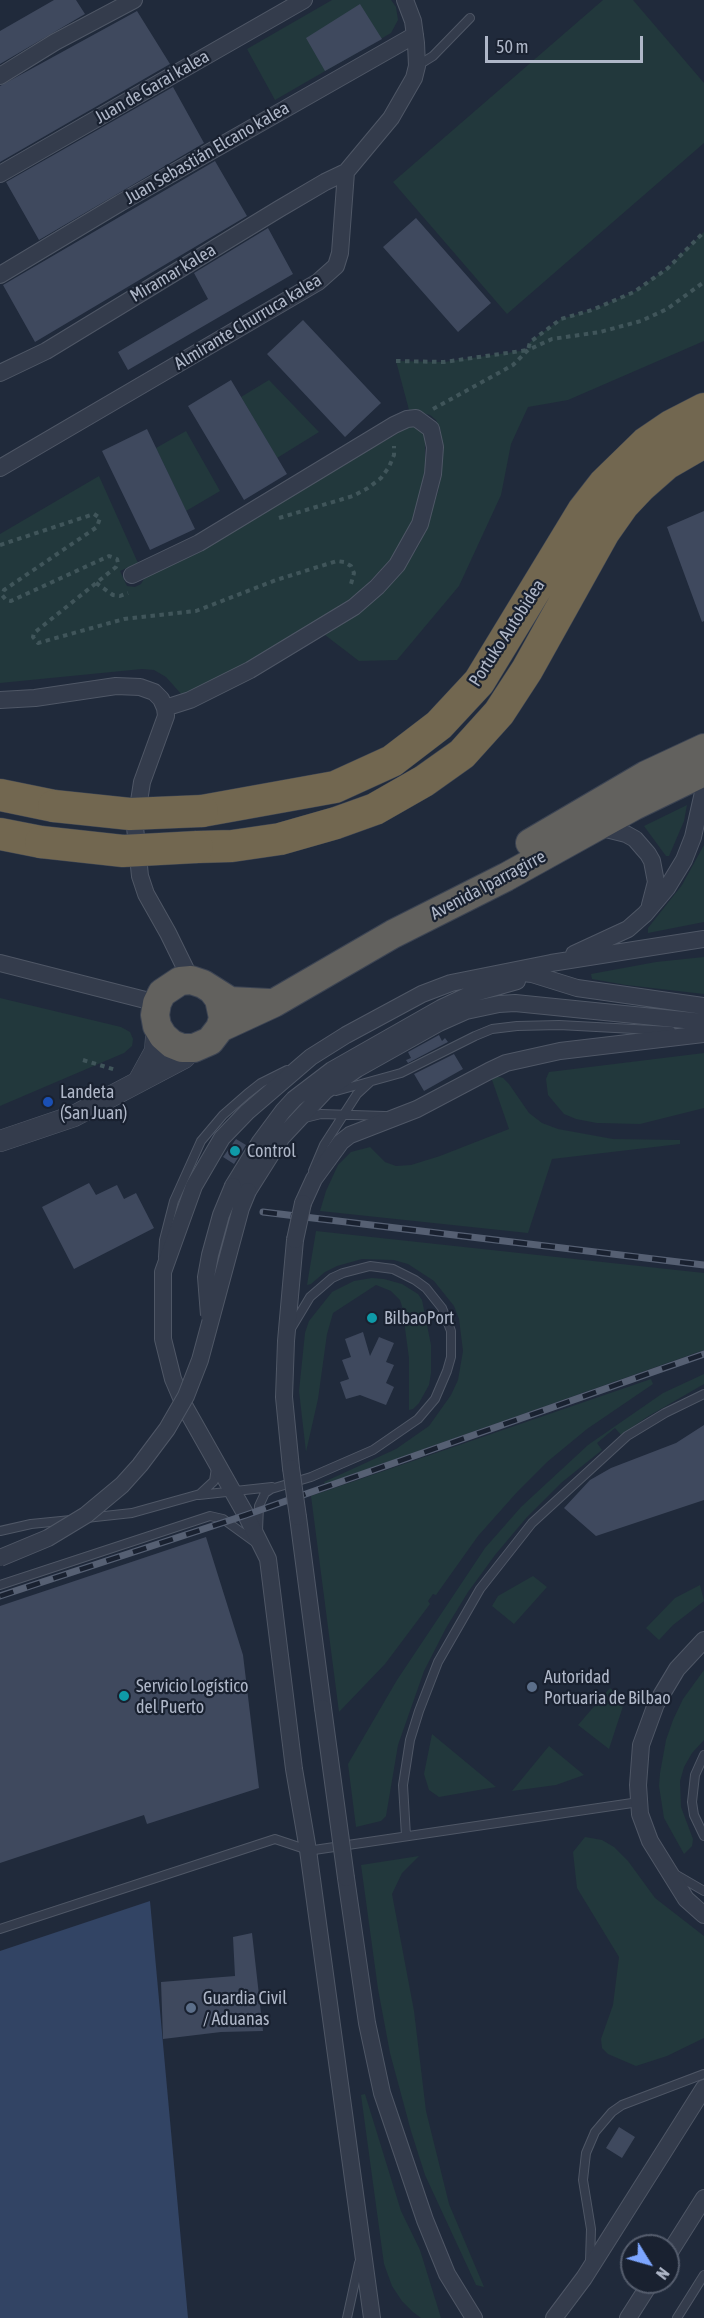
<!DOCTYPE html>
<meta charset="utf-8">
<style>
body{margin:0}
#map{position:relative;width:704px;height:2318px;overflow:hidden;background:#202a3b;font-family:"Asap Condensed",sans-serif}
canvas{display:block}
.north{position:absolute;left:620px;top:2234px;width:60px;height:60px;box-sizing:border-box;background:#192130;border:2px solid #555d6d;border-radius:50%;rotate:127deg;font-size:16px;font-weight:700;line-height:24px;text-align:center;color:#afb7c8}
.north::after{content:'';display:block;margin:auto;width:21px;height:27px;background:#7da6ff;clip-path:polygon(50% 0,100% 100%,50% 72%,0 100%)}
.scale{position:absolute;left:485px;top:36px;width:158px;height:27px;box-sizing:border-box;border:3px solid #afb7c8;border-top:0;padding-left:8px;font-size:18px;line-height:21px;white-space:nowrap;color:#afb7c8;-webkit-text-stroke:4px #192130;paint-order:stroke}
</style>
<div id="map">
<canvas width="704" height="2318"></canvas>
<div class="north">N</div>
<div class="scale">50 m</div>
</div>
<script>
const ctx = document.querySelector('canvas').getContext('2d');
ctx.lineJoin = 'round';
function fillPath(path, color) { ctx.fillStyle = color; ctx.fill(path, 'evenodd'); }
const poly = rows => new Path2D(rows.map(r => 'M' + r).join(''));
function stroke(path, color, width, dash) { ctx.strokeStyle = color; ctx.lineWidth = width; ctx.lineCap = dash ? 'butt' : 'round'; ctx.setLineDash(dash || []); ctx.stroke(path); }
function drawText(font, color, halo, rows, align = 'center') {
  ctx.font = font + ' "Asap Condensed",sans-serif'; ctx.lineWidth = 4.5; ctx.setLineDash([]); ctx.textBaseline = 'middle'; ctx.strokeStyle = halo; ctx.fillStyle = color; for (const [text, x, y, turn = 0] of rows) {
    ctx.save(); ctx.translate(x, y); ctx.rotate((+turn || 0) * Math.PI / 180); ctx.textAlign = isNaN(turn) ? turn : align; if (halo) ctx.strokeText(text, 0, 0); ctx.fillText(text, 0, 0); ctx.restore();
  }
}
const green = poly([
 [332,0,391,0,396,7,398,20,391,33,275,100,247,49],
 [603,0,633,0,704,83,704,143,507,314,393,182],
 [704,232,704,341,568,400,528,407,511,444,501,495,459,586,397,660,359,661,325,635,361,612,381,595,406,566,419,545,438,492,441,473,441,431,436,420,430,415,409,410,396,361,444,362,527,350,530,342,561,319,592,310,634,292,668,268],
 [269,380,319,432,277,458,241,397],
 [413,426,419,427,425,434,425,469,417,510,408,532,392,559,355,596,270,651,182,695,166,677,154,670,142,669,0,683,0,534,99,476,138,563,120,571,127,586,135,587,141,584,145,577,190,556,343,465,407,428],
 [186,431,220,491,186,511,156,448],
 [687,805,684,821,669,856,666,856,644,826],
 [704,845,704,922,648,933,648,928,682,885],
 [704,957,704,994,626,985,592,979,591,974,656,962],
 [0,998,121,1027,130,1032,133,1039,132,1046,124,1053,0,1106],
 [704,1053,704,1108,640,1124,597,1123,576,1119,564,1114,548,1095,546,1079,549,1072],
 [496,1076,503,1078,509,1084,529,1113,542,1123,558,1129,613,1139,680,1140,680,1144,552,1159,528,1233,320,1211,326,1191,338,1165,351,1152,370,1147,385,1162,396,1166,411,1165,440,1156,509,1129,491,1077],
 [316,1231,704,1273,704,1350,325,1484,324,1482,396,1449,429,1426,451,1395,458,1380,463,1351,459,1319,454,1306,434,1281,408,1264,394,1260,362,1259,337,1266,325,1272,311,1284,307,1285],
 [372,1278,384,1279,402,1284,418,1294,422,1300,431,1345,431,1373,429,1385,419,1403,413,1409,409,1410,409,1358,402,1306,400,1300,391,1291,376,1285,333,1313,327,1334,318,1399,306,1452,299,1391,305,1333,309,1321,332,1292,354,1281],
 [704,1374,704,1384,647,1417,621,1435,615,1428,597,1443,602,1450,561,1483,527,1517,495,1555,468,1592,446,1628,424,1671,398,1745,386,1816,381,1821,356,1827,348,1764,397,1680,485,1548,521,1507,588,1445,663,1393],
 [651,1379,653,1384,587,1429,547,1462,518,1491,478,1536,436,1595,433,1594,428,1601,430,1604,385,1664,339,1712,311,1496],
 [533,1576,547,1587,514,1624,492,1606,498,1596],
 [700,1585,704,1601,673,1625,659,1640,646,1628,675,1598],
 [704,1670,704,1740,692,1753,684,1767,680,1781,681,1807,693,1839,692,1846,684,1854,664,1818,659,1786,660,1773,666,1740,673,1720,683,1699],
 [610,1688,625,1700,609,1749,578,1725],
 [432,1734,496,1787,439,1797,429,1790,424,1774],
 [549,1746,584,1775,556,1785,512,1791],
 [585,1837,602,1840,614,1847,628,1861,655,1898,704,1936,704,2038,667,2056,636,2066,608,2054,602,2048,601,2039,613,2005,619,1957,577,1888,573,1852],
 [419,1856,402,1873,392,1894,414,2011,426,2111,449,2204,484,2287,476,2285,425,2175,411,2131,390,2053,378,1989,361,1865],
 [365,2094,401,2211,420,2250,441,2318,421,2318,413,2312,402,2301,392,2286,384,2264,361,2095]
]);
const water = poly([
 [150,1901,188,2318,0,2318,0,1951]
]);
const building = poly([
 [54,0,76,0,85,14,0,64,0,31],
 [360,4,382,39,325,71,306,38],
 [137,11,170,64,0,162,0,86],
 [173,87,204,143,39,240,6,182],
 [215,161,247,216,35,342,3,285],
 [416,218,491,303,458,332,383,247],
 [268,228,293,274,128,370,118,352,208,299,194,273],
 [303,320,381,403,345,437,267,354],
 [231,380,287,474,244,500,188,406],
 [147,429,195,529,150,550,102,451],
 [704,511,704,621,702,622,667,527],
 [439,1035,442,1041,445,1038,448,1042,408,1063,406,1060,411,1058,408,1052],
 [454,1054,463,1069,424,1091,414,1074],
 [236,1139,246,1145,234,1164,223,1157],
 [89,1183,96,1195,117,1185,124,1199,136,1193,154,1228,74,1269,42,1207],
 [363,1332,370,1356,379,1337,394,1343,386,1362,394,1365,386,1383,394,1387,386,1405,360,1395,346,1399,340,1382,349,1379,342,1360,351,1357,345,1339],
 [704,1425,704,1500,596,1536,564,1508,590,1480,611,1468,676,1443],
 [206,1537,243,1655,259,1788,147,1824,144,1815,0,1863,0,1606],
 [252,1933,263,2031,221,2032,163,2039,161,1982,235,1976,233,1937],
 [619,2127,635,2137,622,2158,606,2148]
]);
const path = poly([
 [396,361,444,362,528,350,530,342,561,319,592,310,634,292,668,268,704,232],
 [433,409,513,365,528,350,552,339,600,332,641,321,667,309,704,282],
 [279,518,353,496,368,488,381,478,389,467,394,455,394,446],
 [0,545,94,514,100,518,97,527,4,590,2,595,6,600,11,601,109,556,117,559,118,563,116,567,34,633,33,637,38,643,124,619,196,611,276,580,337,561,344,562,351,566,354,573,351,584],
 [96,583,113,595,120,596,128,593],
 [83,1060,116,1070]
]);
const service = poly([
 [417,66,433,56,470,18],
 [336,1091,401,1073,475,1036,492,1029,517,1026,559,1025,671,1031],
 [305,1118,321,1114,385,1116],
 [313,1171,324,1145,357,1094,370,1082],
 [163,1257,164,1240,174,1201,201,1141,223,1115,247,1094,261,1083,287,1070],
 [199,1495,272,1487],
 [86,1518,132,1513,200,1494,214,1481,216,1468],
 [0,1531,31,1524,71,1520],
 [258,1531,259,1506,265,1493,271,1489,311,1477,373,1450,418,1419,435,1399,447,1371,451,1357,451,1331,442,1308,426,1288,415,1280,393,1269,370,1266,343,1273,332,1278,310,1297,292,1327],
 [0,1585,210,1516,223,1519,256,1543],
 [704,1755,695,1775,692,1802,694,1815,704,1836],
 [406,1836,403,1785,410,1740,419,1711,438,1662,480,1589,532,1523,627,1436,665,1413,704,1394],
 [673,1873,704,1891],
 [0,1929,275,1839,308,1850,314,1850,639,1802],
 [590,2261,591,2229,583,2180,586,2153,595,2132,612,2112,622,2105,704,2074],
 [347,2318,359,2263],
 [677,2318,704,2275]
]);
const minor = poly([
 [0,76,55,42,134,0],
 [0,174,304,0],
 [0,275,120,203,415,35],
 [0,373,46,351,279,209,325,182,346,172],
 [0,468,318,282,336,266,340,253,346,172,391,118,414,78,417,66,416,43,413,21,405,0],
 [132,575,199,543,394,425,407,419,416,418,431,429,435,447,433,474,420,524,397,565,377,587,354,607,250,670,190,700,165,708],
 [0,700,35,698,116,686,140,687,154,692,161,699,165,708,166,716,142,782,135,827,140,876,146,894,168,933,191,980],
 [595,830,606,829,626,834,635,839,648,854,652,861,656,882,650,905],
 [574,954,628,929,645,914,667,888,684,860,693,837,704,788],
 [0,963,157,1003],
 [522,973,532,974,577,988,704,1006],
 [233,1186,260,1142,283,1111,294,1099,332,1070,441,1008,471,994,517,981],
 [248,1191,282,1137,325,1091,357,1069,439,1023,466,1011,499,1004,515,1003,704,1022],
 [303,1203,314,1179,341,1142,350,1135,417,1109,489,1071,506,1063,560,1051,704,1034],
 [291,1468,284,1397,286,1341,295,1240],
 [298,1517,323,1708],
 [704,1640,677,1669,656,1704,641,1745,638,1785,640,1814,650,1841,686,1899,704,1915],
 [346,1878,367,2023,382,2093,425,2220,447,2274,474,2318],
 [668,2255,704,2198],
 [372,2318,308,1850,294,1769,268,1559,246,1515,185,1407,173,1379,163,1339,163,1272,194,1186,222,1138,247,1112,311,1057,346,1035,422,994,451,983,551,963,704,939],
 [554,2318,584,2278,704,2088],
 [628,2318,651,2282]
]);
const tertiary = poly([
 [138,1082,155,1051,157,1026],
 [0,1141,74,1116,184,1058,194,1048]
]);
const trunk = poly([
 [530,843,646,775,704,748],
 [213,991,219,999,223,1018,220,1028,210,1041,194,1048,182,1048,172,1044,163,1036,157,1026,155,1015,157,1003,162,993,180,981,191,980,203,984,230,1001,269,1003],
 [220,1028,274,1003,393,934,506,877,634,806,704,772]
]);
const motorway = poly([
 [0,795,54,806],
 [202,811,335,787,392,761,439,725,479,682,583,511,604,484,646,443,671,426,704,409],
 [0,834,41,842],
 [197,847,232,846,280,839,336,823,375,809,424,781,462,754,499,713,527,670,604,532,623,505,641,486,666,464,704,442]
]);
const rail = poly([
 [263,1212,704,1265],
 [0,1596,246,1515,704,1354]
]);
const minorBridge = poly([
 [295,1240,303,1203],
 [209,1315,206,1277,210,1255,221,1215,233,1186],
 [291,1468,298,1517],
 [0,1558,48,1538,86,1515,122,1485,140,1465,167,1429,186,1396,200,1360,241,1208,248,1191],
 [323,1708,346,1878]
]);
const motorwayBridge = poly([
 [54,806,130,814,202,811],
 [41,842,123,851,197,847]
]);
const markers = [
 [48,1102,6,"#1a4fb4"],
 [235,1151,6,"#0f9aa8"],
 [372,1318,6,"#0f9aa8"],
 [532,1687,6,"#5c6f8a"],
 [124,1696,6,"#0f9aa8"],
 [191,2008,6,"#5c6f8a"]
];
const streetNames = [
 ["Juan de Garai kalea",152,87,-30],
 ["Juan Sebastián Elcano kalea",207,153,-30],
 ["Miramar kalea",173,273,-31],
 ["Almirante Churruca kalea",248,322,-31],
 ["Portuko Autobidea",507,633,-57],
 ["Avenida Iparragirre",488,885,-28]
];
const poiNames = [
 ["Landeta",60,1092],
 ["(San Juan)",60,1113],
 ["Control",247,1151],
 ["BilbaoPort",384,1318],
 ["Autoridad",544,1677],
 ["Portuaria de Bilbao",544,1698],
 ["Servicio Logístico",136,1686],
 ["del Puerto",136,1707],
 ["Guardia Civil",203,1998],
 ["/ Aduanas",203,2019]
];
fillPath(green, '#22383c');
fillPath(water, '#324464');
fillPath(building, '#3f495e');
stroke(service, '#4f5766', 10);
stroke(minor, '#4f5766', 18);
stroke(tertiary, '#4f5766', 22);
stroke(trunk, '#3c4453', 30);
stroke(motorway, '#3c4453', 33);
stroke(path, '#40555a', 4, [4.5, 4.5]);
stroke(service, '#343c4c', 8);
stroke(minor, '#343c4c', 16);
stroke(tertiary, '#343c4c', 21);
stroke(trunk, '#62615e', 28);
stroke(motorway, '#726750', 32);
stroke(rail, '#566073', 7);
stroke(rail, '#192130', 4.5, [14]);
stroke(minorBridge, '#4f5766', 18, []);
stroke(motorwayBridge, '#3c4453', 33, []);
stroke(minorBridge, '#343c4c', 16);
stroke(motorwayBridge, '#726750', 32);
for (const [x, y, r, color] of markers) { const dot = new Path2D(); dot.arc(x, y, r, 0, 2 * Math.PI); ctx.fillStyle = color; ctx.fill(dot); stroke(dot, '#192130', 2); }
drawText('18px', '#afb7c8', '#192130', streetNames);
drawText('18px', '#afb7c8', '#192130', poiNames, 'left');
</script>
